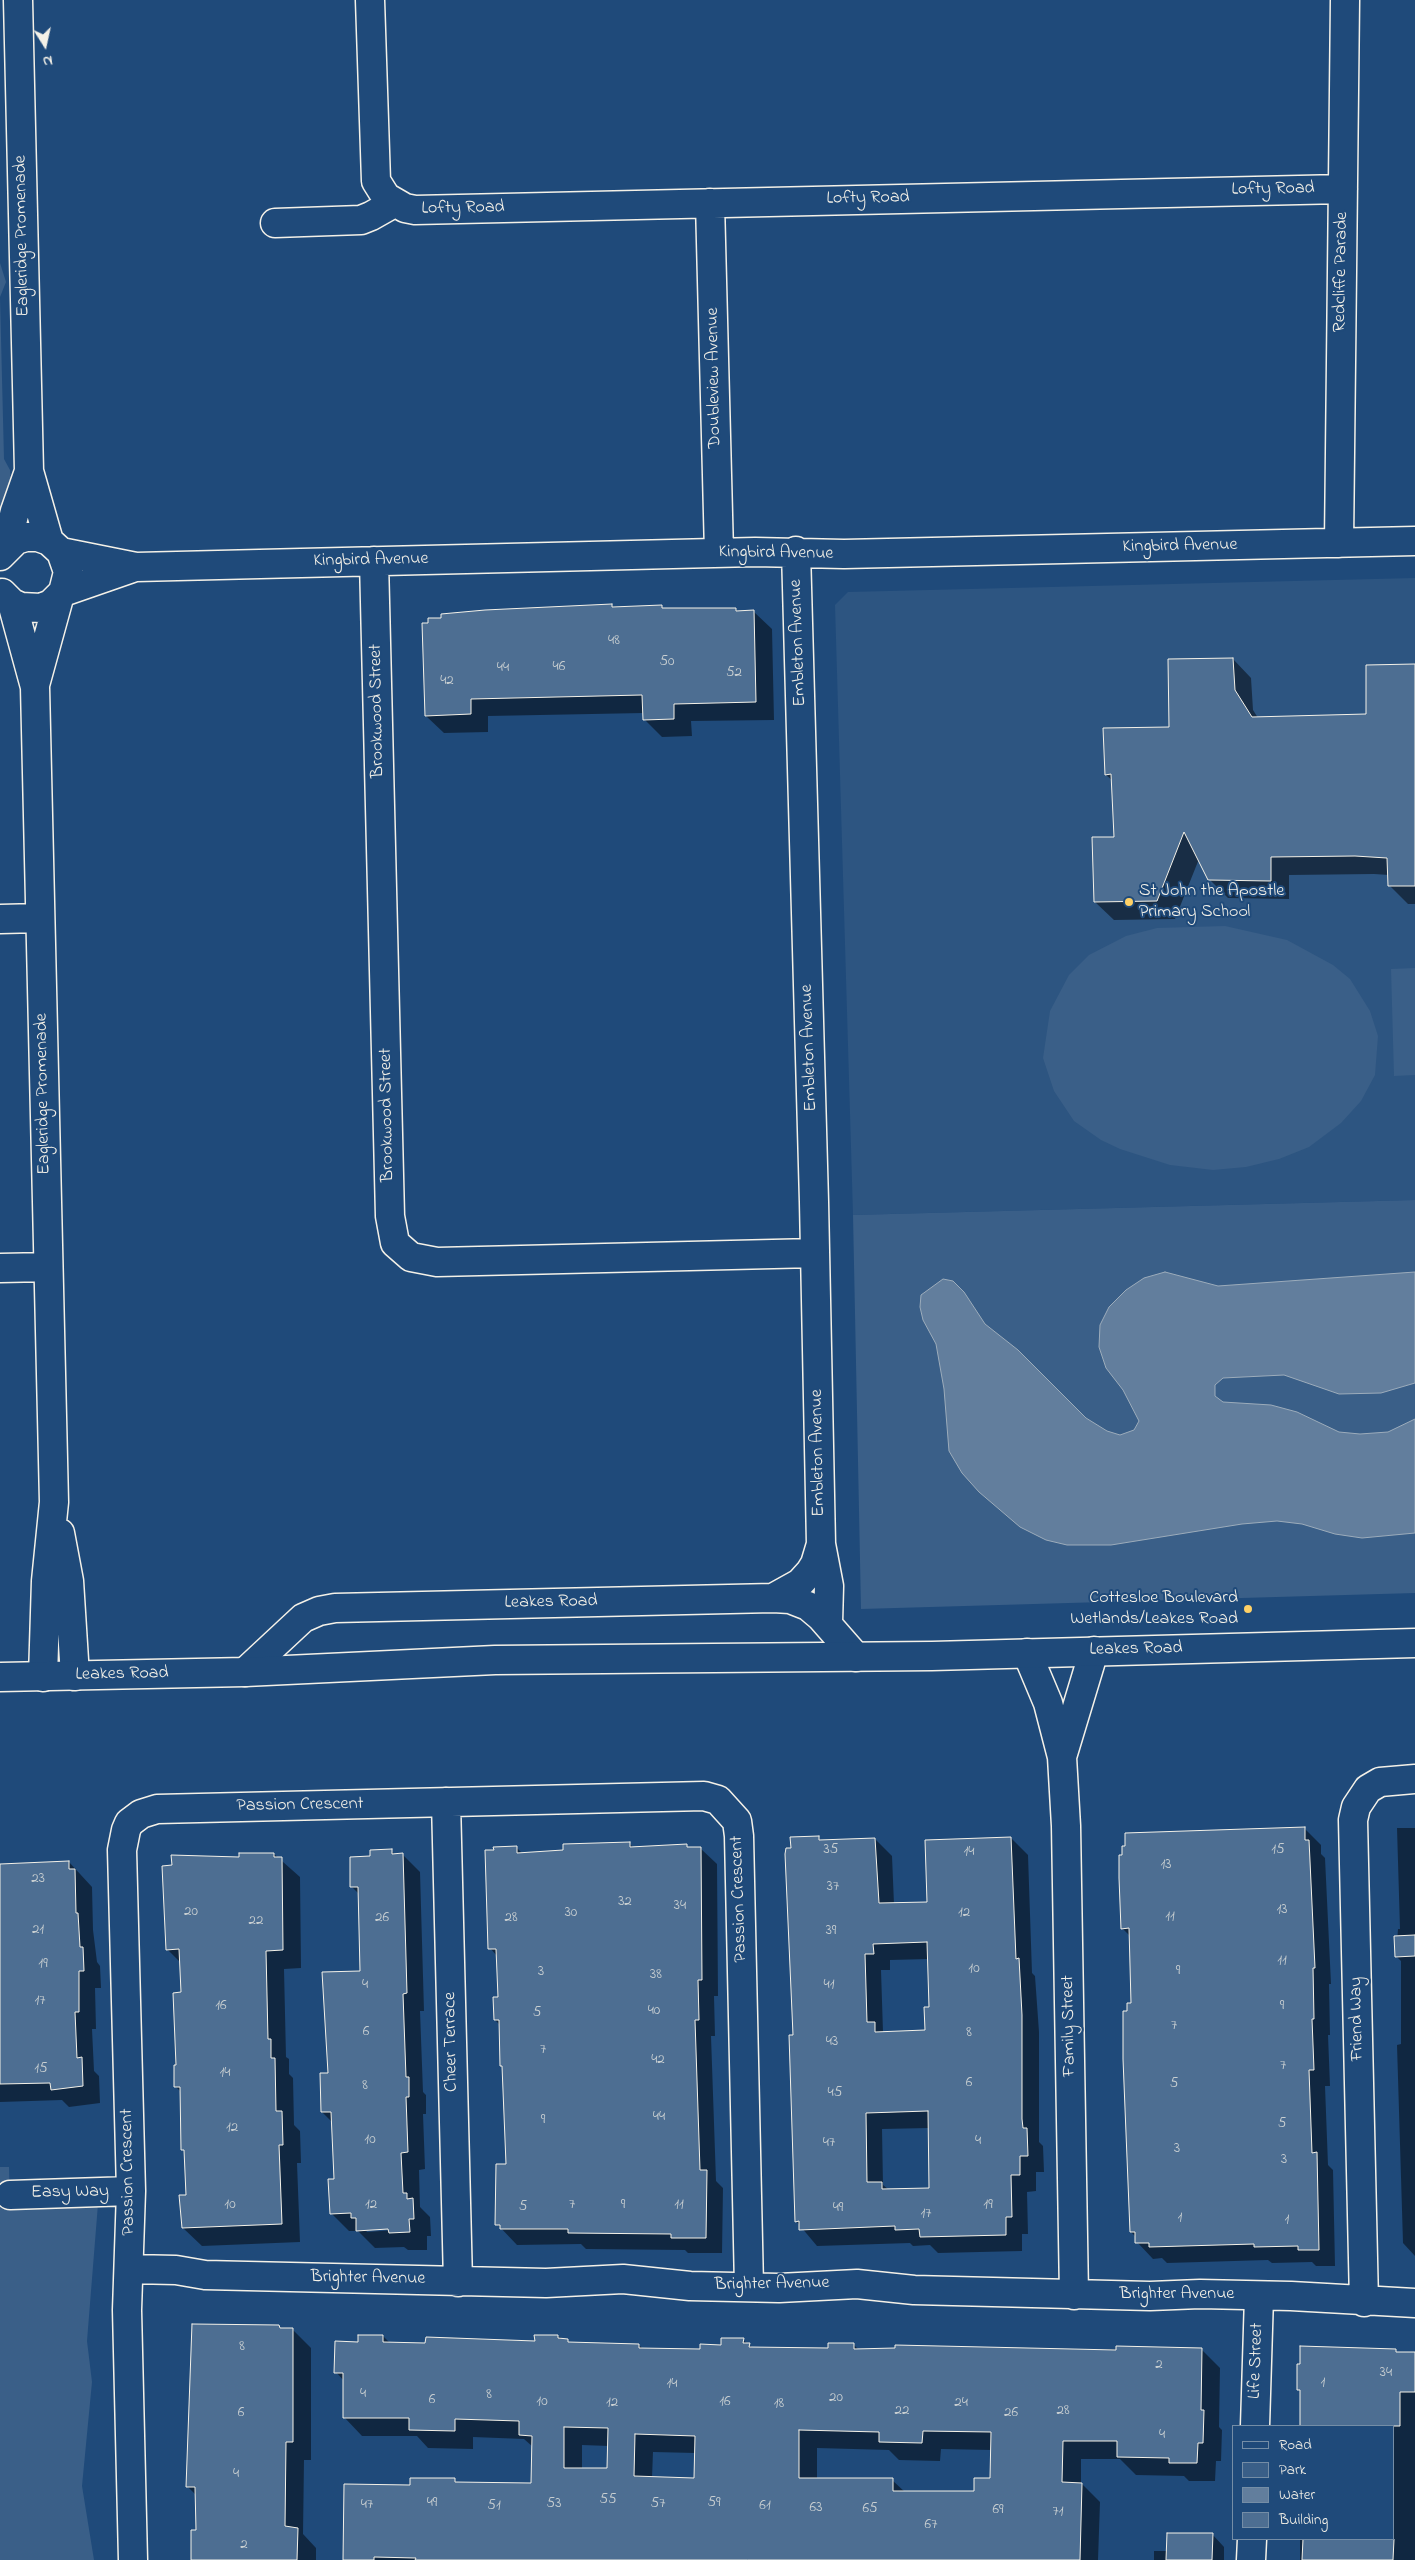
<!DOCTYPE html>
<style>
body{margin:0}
#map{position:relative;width:1415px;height:2560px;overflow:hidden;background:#1f4a7a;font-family:"Indie Flower",sans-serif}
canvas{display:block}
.legend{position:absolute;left:1232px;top:2425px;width:162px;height:115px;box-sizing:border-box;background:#1f4a7a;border:1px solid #748da6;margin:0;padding:6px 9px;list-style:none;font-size:15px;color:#f4f1e8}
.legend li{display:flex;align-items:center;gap:10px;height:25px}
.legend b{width:25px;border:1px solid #748da6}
.north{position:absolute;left:20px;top:20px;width:50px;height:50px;-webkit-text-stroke:4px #1f4a7a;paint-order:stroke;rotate:170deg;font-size:14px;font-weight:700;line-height:20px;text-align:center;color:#f4f1e8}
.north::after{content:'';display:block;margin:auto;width:18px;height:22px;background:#f4f1e8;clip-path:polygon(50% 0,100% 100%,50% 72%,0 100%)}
</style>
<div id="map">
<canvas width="1415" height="2560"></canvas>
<ul class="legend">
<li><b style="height:6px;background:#1f4a7a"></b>Road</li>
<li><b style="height:14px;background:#3a5f88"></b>Park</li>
<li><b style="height:14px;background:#627e9d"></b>Water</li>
<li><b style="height:14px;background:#4d6e92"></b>Building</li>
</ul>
<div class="north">N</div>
</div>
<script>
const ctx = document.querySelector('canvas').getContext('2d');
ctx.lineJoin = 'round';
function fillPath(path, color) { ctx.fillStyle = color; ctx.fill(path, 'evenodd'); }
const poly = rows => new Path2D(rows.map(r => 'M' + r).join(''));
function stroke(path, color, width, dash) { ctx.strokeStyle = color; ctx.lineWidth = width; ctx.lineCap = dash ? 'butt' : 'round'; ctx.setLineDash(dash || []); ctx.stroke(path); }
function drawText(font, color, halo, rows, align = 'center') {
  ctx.font = font + ' "Indie Flower",sans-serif'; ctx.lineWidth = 4; ctx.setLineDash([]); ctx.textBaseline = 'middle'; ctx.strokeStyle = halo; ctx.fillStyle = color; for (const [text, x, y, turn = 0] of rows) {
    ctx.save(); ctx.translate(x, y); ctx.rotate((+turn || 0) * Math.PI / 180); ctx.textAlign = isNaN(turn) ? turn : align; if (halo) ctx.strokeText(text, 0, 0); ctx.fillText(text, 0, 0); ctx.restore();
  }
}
const built = poly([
 [1415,578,1415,1200,853,1215,835,605,848,592]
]);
const green = poly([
 [0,263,6,282,0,297,4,459,10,470,11,483,0,524],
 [1225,926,1287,940,1333,965,1350,979,1370,1011,1378,1036,1375,1075,1361,1101,1341,1123,1309,1147,1279,1159,1246,1167,1213,1170,1170,1165,1120,1149,1101,1140,1074,1121,1054,1091,1043,1058,1050,1011,1069,975,1089,955,1126,936,1157,928],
 [1415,968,1415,1075,1394,1076,1391,969],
 [1415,1200,1415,1593,861,1609,853,1215],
 [0,2167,9,2167,10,2205,98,2204,87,2341,92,2382,82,2486,94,2560,0,2560]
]);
const water = poly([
 [1165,1272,1218,1286,1415,1272,1415,1383,1381,1393,1339,1394,1284,1375,1223,1378,1215,1385,1215,1396,1223,1402,1271,1405,1297,1412,1339,1432,1360,1434,1388,1432,1415,1419,1415,1533,1362,1538,1335,1534,1302,1524,1277,1521,1242,1524,1111,1545,1067,1545,1046,1540,1020,1527,979,1492,962,1473,949,1451,944,1389,936,1344,923,1320,920,1307,921,1295,943,1279,953,1281,964,1292,985,1324,1018,1350,1086,1418,1107,1431,1120,1435,1134,1430,1139,1421,1123,1390,1106,1368,1099,1347,1100,1325,1109,1307,1126,1290,1144,1278,1165,1272]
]);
const shadow = poly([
 [661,606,665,610,736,609,738,612,754,612,772,629,774,720,691,721,692,736,662,737,644,719,644,713,488,716,488,732,444,733,426,716,554,607],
 [1233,659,1251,678,1253,710,1258,718,1368,716,1415,665,1415,904,1408,904,1389,885,1389,875,1374,874,1289,875,1289,899,1228,898,1209,879,1199,859,1175,919,1114,920,1095,902,1115,838,1113,781,1106,775,1170,728],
 [1397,1828,1415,1828,1415,2256,1403,2243,1397,2045,1401,2044,1401,1961,1396,1956,1398,1929,1400,1929],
 [1305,1829,1321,1845,1321,1854,1325,1858,1331,1984,1329,1984,1330,2035,1328,2035,1330,2086,1325,2086,1328,2165,1333,2170,1335,2266,1316,2266,1312,2262,1272,2263,1268,2260,1167,2263,1162,2258,1153,2259,1137,2242,1136,2237,1131,2232,1128,2013,1132,2005,1130,1936,1122,1928],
 [818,1838,822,1841,875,1839,892,1856,894,1904,929,1903,1011,1838,1028,1855,1032,1973,1035,1976,1039,2032,1039,2142,1043,2146,1044,2172,1036,2172,1036,2191,1027,2192,1028,2234,1022,2234,1022,2251,938,2253,930,2245,913,2246,910,2243,817,2246,796,2221,792,1849],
 [929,1959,931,2008,927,2032,883,2032,881,1970,890,1970,890,1960],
 [929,2128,930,2189,889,2190,883,2185,882,2129],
 [629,1843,634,1848,686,1846,689,1848,700,1848,717,1864,718,1996,714,1996,715,2036,711,2036,716,2181,723,2188,722,2253,688,2253,685,2250,586,2249,581,2244,517,2245,497,2224,507,2166,500,2025,495,2020,499,1998,497,1956,490,1948,516,1847,523,1854,564,1852],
 [391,1851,396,1855,403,1855,420,1872,424,2011,420,2011,423,2092,426,2095,426,2114,423,2114,425,2169,419,2170,420,2207,430,2217,431,2236,427,2236,427,2250,408,2250,404,2247,375,2248,358,2231,349,2231,331,2213,335,2180,332,2122,322,2112,330,2074,361,1972,359,1894,351,1886,371,1858],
 [395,2228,395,2230,367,2232,365,2229],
 [274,1854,300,1877,301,1968,284,1969,286,2057,289,2059,289,2074,293,2078,294,2125,300,2131,301,2163,297,2163,300,2242,202,2246,183,2228,187,2196,181,2092,176,2087,174,1994,182,1993,181,1963,167,1949,240,1858],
 [69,1862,92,1887,93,1930,97,1962,100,1966,101,1988,95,1988,96,2029,92,2029,94,2071,99,2076,100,2103,69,2107,62,2100,0,2102,0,1864],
 [279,2327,282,2329,292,2329,311,2348,311,2460,304,2460,303,2534,316,2548,316,2560,192,2560,197,2531,197,2496,188,2487],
 [383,2336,390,2343,427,2344,536,2342,558,2336,571,2343,639,2345,643,2349,701,2350,743,2340,753,2348,829,2349,854,2345,859,2350,1201,2349,1220,2368,1219,2427,1222,2430,1221,2461,1216,2461,1215,2481,1189,2481,1184,2476,1136,2475,1120,2459,1081,2459,1081,2483,1100,2502,1098,2560,344,2560,411,2486,454,2480,458,2483,532,2484,533,2447,524,2439,473,2437,473,2449,428,2448,417,2436,362,2436,344,2417,344,2381,336,2372,360,2343],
 [582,2445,609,2446,609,2470,582,2469],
 [817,2448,889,2450,899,2460,940,2461,941,2449,992,2450,991,2479,975,2493,905,2492,892,2480,817,2480],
 [653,2452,695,2453,695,2479,652,2478],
 [1395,2350,1399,2354,1415,2354,1415,2560,1300,2560,1300,2539,1394,2539,1394,2426,1300,2426,1301,2392,1298,2389],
 [1212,2534,1224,2547,1224,2560,1154,2560,1154,2551,1168,2551]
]);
const building = poly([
 [612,604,612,607,662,605,662,608,736,608,736,611,754,610,756,702,674,704,674,719,643,720,642,695,471,699,471,714,425,716,422,623,428,623,428,618,441,618,441,614,485,610,612,604],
 [1233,658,1235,690,1252,717,1366,714,1366,665,1415,664,1415,886,1388,886,1387,858,1355,856,1271,857,1271,881,1208,880,1184,832,1157,901,1094,902,1092,837,1114,837,1111,774,1105,775,1103,728,1169,727,1168,659,1233,658],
 [1305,1827,1305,1840,1309,1840,1315,1968,1313,1968,1314,2019,1312,2019,1314,2070,1309,2070,1312,2153,1317,2152,1319,2250,1298,2250,1298,2246,1254,2247,1254,2244,1149,2247,1149,2243,1135,2243,1135,2232,1130,2232,1123,2059,1123,2011,1127,2011,1127,2003,1131,2003,1129,1928,1121,1929,1119,1878,1119,1855,1122,1855,1122,1846,1125,1846,1125,1833,1305,1827],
 [819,1836,819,1840,875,1838,879,1903,927,1902,925,1840,1011,1837,1016,1959,1019,1958,1022,2015,1022,2119,1023,2128,1027,2128,1028,2156,1020,2156,1020,2175,1011,2175,1012,2217,1006,2217,1006,2235,920,2237,919,2229,895,2230,895,2226,799,2230,799,2221,795,2222,789,2035,793,2035,785,1854,786,1848,791,1848,790,1837,819,1836],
 [927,1942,929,2007,924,2007,925,2030,875,2032,875,2022,867,2022,865,1954,874,1954,873,1944,927,1942],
 [928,2111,929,2188,882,2189,882,2182,867,2182,866,2113,928,2111],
 [630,1842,630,1847,687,1844,687,1847,701,1847,702,1980,698,1980,699,2020,695,2020,700,2170,707,2170,706,2238,671,2238,671,2234,568,2233,568,2229,500,2229,500,2225,495,2225,496,2164,506,2164,502,2066,500,2066,499,2020,494,2020,493,1997,498,1997,496,1949,488,1949,485,1850,494,1850,493,1847,517,1846,517,1853,563,1850,563,1844,630,1842],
 [392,1849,392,1854,403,1853,407,1993,403,1994,406,2077,409,2077,409,2097,406,2097,408,2152,401,2153,403,2193,407,2193,407,2199,413,2198,414,2219,409,2219,410,2232,389,2233,388,2229,356,2231,356,2218,351,2218,351,2213,330,2214,328,2179,334,2179,331,2112,321,2112,320,2073,328,2073,322,1972,360,1971,358,1887,350,1887,350,1857,370,1856,370,1850,392,1849],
 [239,1853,274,1853,274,1857,282,1857,283,1950,266,1951,268,2039,271,2039,271,2058,275,2058,276,2111,282,2111,283,2145,279,2145,282,2224,182,2228,179,2195,186,2195,184,2150,181,2150,180,2087,174,2087,174,2065,176,2065,173,1993,181,1992,179,1949,166,1950,162,1866,172,1865,171,1855,239,1857,239,1853],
 [69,1861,69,1869,75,1869,76,1913,78,1913,80,1947,83,1947,84,1971,79,1971,79,2012,75,2012,77,2058,82,2057,83,2086,51,2090,50,2083,0,2084,0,1864,69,1861],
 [1415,1935,1415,1956,1395,1957,1394,1936,1415,1935],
 [192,2324,279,2325,280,2328,293,2328,293,2442,286,2442,285,2526,298,2528,297,2560,191,2560,191,2530,196,2530,195,2487,186,2487,192,2324],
 [358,2335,383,2335,383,2342,425,2343,426,2337,535,2341,534,2335,558,2335,558,2338,568,2339,568,2342,639,2344,639,2348,700,2349,700,2344,721,2345,721,2338,744,2338,743,2343,750,2343,749,2347,828,2348,828,2343,854,2343,854,2349,895,2348,895,2345,1116,2350,1116,2346,1202,2348,1201,2410,1204,2410,1203,2443,1198,2443,1197,2463,1169,2463,1169,2458,1117,2457,1117,2441,1063,2441,1062,2482,1082,2483,1080,2560,415,2560,416,2558,374,2557,374,2560,343,2560,344,2484,410,2485,410,2478,455,2478,455,2482,531,2483,532,2436,519,2435,519,2421,455,2419,455,2431,409,2430,409,2418,343,2418,343,2373,334,2373,335,2341,358,2342,358,2335],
 [564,2427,608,2428,607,2468,564,2468,564,2427],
 [799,2430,879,2432,879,2442,922,2443,923,2431,991,2432,990,2478,974,2478,974,2491,893,2491,893,2478,799,2478,799,2430],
 [635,2434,695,2436,694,2478,634,2476,635,2434],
 [1300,2346,1396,2349,1396,2352,1415,2352,1415,2392,1400,2392,1400,2426,1300,2426,1300,2390,1297,2390,1297,2364,1300,2364,1300,2346],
 [1167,2533,1213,2533,1212,2560,1166,2560,1167,2533],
 [1303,2539,1394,2539,1393,2560,1302,2560,1303,2539]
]);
const minor = poly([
 [18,0,29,471,49,541],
 [370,0,376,181,386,197,405,208,415,210,1343,189],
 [710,203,719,553],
 [275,223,361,220,371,216,394,203],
 [1339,543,1345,0],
 [6,547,15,511,29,471],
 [796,551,814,1202,821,1544,829,1586,828,1623],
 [61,552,136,567,755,552,844,554,1415,541],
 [0,556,16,540,26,537,38,537,49,541,61,552,68,572,63,592,51,604,41,608,21,607,12,603,2,593],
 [374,561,390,1216,395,1243,411,1257,437,1262,815,1253],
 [63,592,135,567],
 [12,603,35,687,54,1502,46,1581,43,1677],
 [35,685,59,598],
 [0,919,40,918],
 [0,1268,48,1267],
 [60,1533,69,1581,75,1676],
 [773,1598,800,1583,810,1572,815,1564,821,1544],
 [1027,1653,1048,1703,1062,1757,1066,1826,1074,2295],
 [245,1672,303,1618,319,1611,335,1608,773,1598,790,1599,808,1606,821,1617,856,1657],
 [1062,1757,1094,1651],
 [446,1802,458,2282],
 [10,2195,131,2191],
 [130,2269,176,2270,205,2275,546,2283,623,2279,690,2286,779,2288,857,2284,914,2290,1150,2296,1200,2294,1291,2296,1415,2303],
 [1364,2302,1353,1820,1356,1807,1368,1789,1380,1782,1415,1779],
 [1255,2426,1259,2296],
 [133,2560,127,2310,131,2191,122,1850,126,1830,129,1823,141,1814,157,1809,704,1796,718,1800,737,1821,739,1836,749,2287],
 [1251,2560,1252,2539]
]);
const major = poly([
 [0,1677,245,1672,495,1660,932,1656,1415,1643]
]);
const markers = [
 [1129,902,5,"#ffd166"],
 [1248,1609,5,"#ffd166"]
];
const numberNames = [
 ["48",614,642],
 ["50",667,663],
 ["46",559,668],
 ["44",503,669],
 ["52",734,674],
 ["42",447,682],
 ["35",831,1851],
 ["15",1278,1851],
 ["14",969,1853],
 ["13",1166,1866],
 ["23",38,1880],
 ["37",833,1888],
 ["32",625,1903],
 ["34",680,1907],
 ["13",1282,1911],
 ["20",191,1913],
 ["30",571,1914],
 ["12",964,1914],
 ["11",1170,1918],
 ["26",382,1919],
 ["28",511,1919],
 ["22",256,1922],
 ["21",38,1931],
 ["39",831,1932],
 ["11",1282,1962],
 ["19",43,1965],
 ["10",974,1970],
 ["9",1178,1972],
 ["3",541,1973],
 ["38",656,1976],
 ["4",365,1986],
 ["41",829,1986],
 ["17",40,2002],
 ["16",221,2007],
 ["9",1282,2007],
 ["40",654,2012],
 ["5",537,2014],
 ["7",1174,2027],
 ["6",366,2033],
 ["8",969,2034],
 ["43",832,2043],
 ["7",543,2051],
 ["42",658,2061],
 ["7",1283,2067],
 ["15",41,2070],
 ["14",225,2074],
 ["6",969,2084],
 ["5",1174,2085],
 ["8",365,2087],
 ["45",835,2094],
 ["44",659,2118],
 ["9",543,2121],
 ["5",1282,2125],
 ["12",232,2129],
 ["10",370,2141],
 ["4",978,2142],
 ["47",829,2144],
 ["3",1177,2150],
 ["3",1284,2161],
 ["10",230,2206],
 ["12",371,2206],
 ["7",572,2206],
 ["9",623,2206],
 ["11",679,2206],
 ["19",988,2206],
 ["5",523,2208],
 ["49",838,2209],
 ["17",926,2215],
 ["1",1180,2219],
 ["1",1287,2221],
 ["8",242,2348],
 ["2",1159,2366],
 ["34",1386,2374],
 ["1",1323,2384],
 ["14",672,2385],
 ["4",363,2395],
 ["8",489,2396],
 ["20",836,2399],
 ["6",432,2401],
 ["10",542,2403],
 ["16",725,2403],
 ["12",612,2404],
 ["24",961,2404],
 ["18",779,2405],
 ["22",902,2412],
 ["28",1063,2412],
 ["6",241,2414],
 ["26",1011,2414],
 ["4",1162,2436],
 ["4",236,2475],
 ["55",608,2501],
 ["49",432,2504],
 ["59",714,2504],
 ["53",554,2505],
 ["57",658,2505],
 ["47",367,2506],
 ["51",494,2507],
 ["61",765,2507],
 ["63",816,2509],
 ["65",870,2510],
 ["69",998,2511],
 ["71",1058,2513],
 ["67",931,2526],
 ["2",244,2546]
];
const streetNames = [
 ["Lofty Road",1273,190,-1],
 ["Lofty Road",868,199,-1],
 ["Lofty Road",463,209,-1],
 ["Eagleridge Promenade",23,236,-91],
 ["Redcliffe Parade",1342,272,-89],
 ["Doubleview Avenue",715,378,-91],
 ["Kingbird Avenue",1180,547,-1],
 ["Kingbird Avenue",776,554,1],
 ["Kingbird Avenue",371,561,-1],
 ["Embleton Avenue",799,643,-92],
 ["Brookwood Street",378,711,-91],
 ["Embleton Avenue",810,1048,-92],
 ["Eagleridge Promenade",44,1094,-91],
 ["Brookwood Street",388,1115,-91],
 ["Embleton Avenue",819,1453,-91],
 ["Leakes Road",551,1603,-1],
 ["Leakes Road",1136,1650,-1],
 ["Leakes Road",122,1675,-1],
 ["Passion Crescent",300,1806,-1],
 ["Passion Crescent",740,1899,-92],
 ["Friend Way",1358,2019,-91],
 ["Family Street",1070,2026,-91],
 ["Cheer Terrace",452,2042,-91],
 ["Passion Crescent",129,2172,-91],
 ["Easy Way",70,2193,-1],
 ["Brighter Avenue",368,2279,1],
 ["Brighter Avenue",772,2285,-1],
 ["Brighter Avenue",1177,2295],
 ["Life Street",1257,2361,-88]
];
const poiNames = [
 ["St John the Apostle",1139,892],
 ["Primary School",1139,913],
 ["Cottesloe Boulevard",1238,1599,"right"],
 ["Wetlands/Leakes Road",1238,1620,"right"]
];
fillPath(built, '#2d5581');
fillPath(green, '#3a5f88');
fillPath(water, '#627e9d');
stroke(water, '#9cacbb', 1);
fillPath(shadow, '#0007');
fillPath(building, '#4d6e92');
stroke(building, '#f4f1e8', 1);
stroke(minor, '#f4f1e8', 31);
stroke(major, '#f4f1e8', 31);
stroke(minor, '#1f4a7a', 28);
stroke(major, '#1f4a7a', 28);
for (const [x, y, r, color] of markers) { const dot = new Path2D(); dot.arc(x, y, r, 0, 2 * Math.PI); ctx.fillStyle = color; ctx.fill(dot); stroke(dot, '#1f4a7a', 2); }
drawText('15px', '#cad0d2', null, numberNames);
drawText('18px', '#f4f1e8', '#1f4a7a', streetNames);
drawText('18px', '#f4f1e8', '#1f4a7a', poiNames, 'left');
</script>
